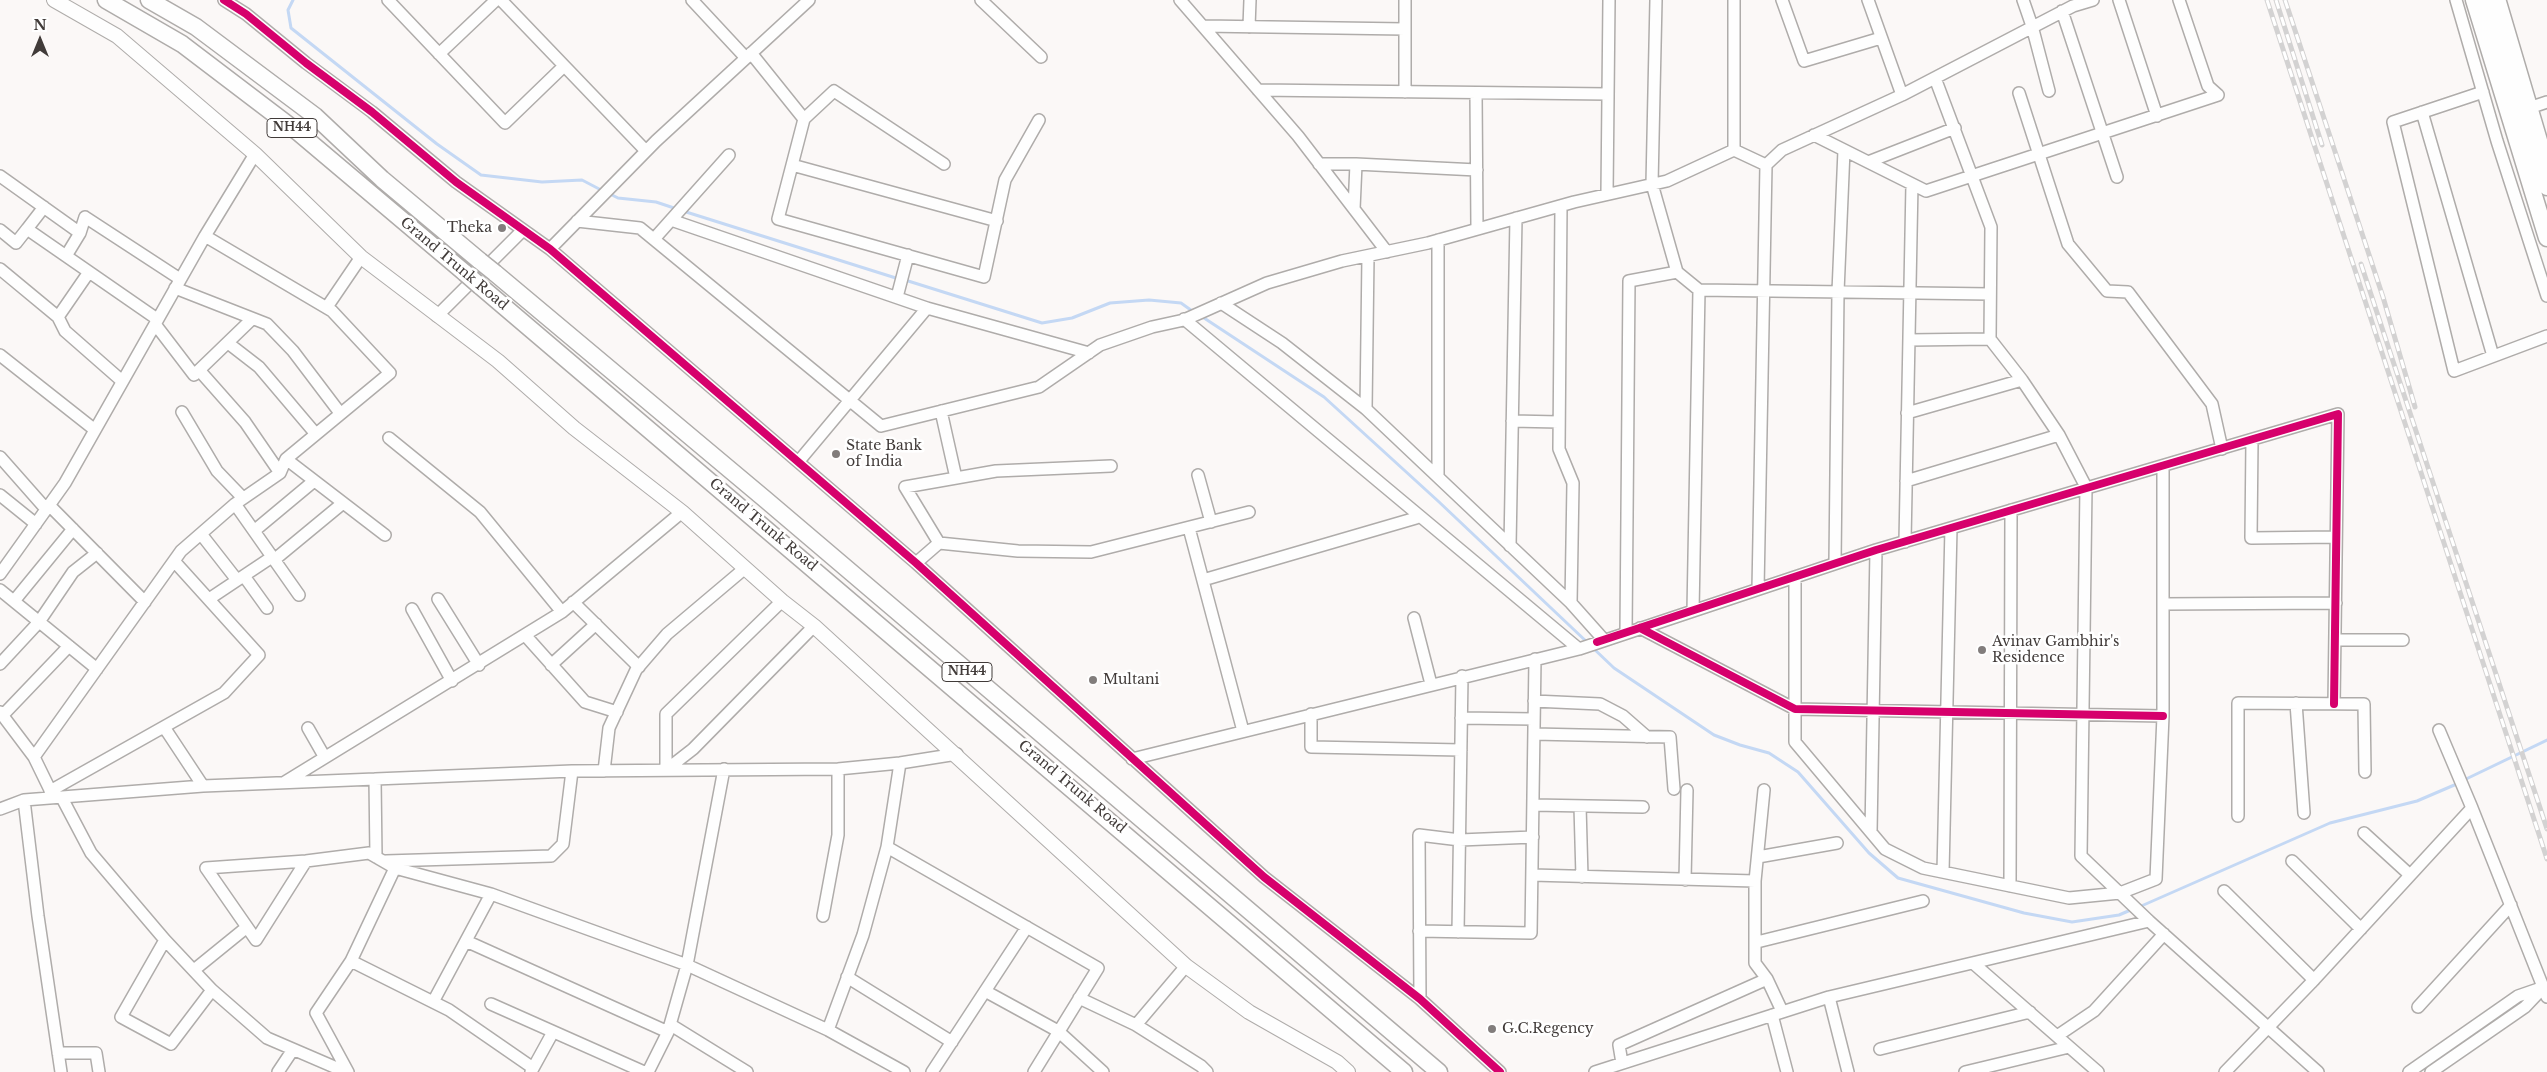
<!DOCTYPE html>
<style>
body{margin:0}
#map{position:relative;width:2547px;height:1072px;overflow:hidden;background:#fbf8f7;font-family:"Libre Baskerville",serif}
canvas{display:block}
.north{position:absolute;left:15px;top:15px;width:50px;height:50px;-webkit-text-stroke:4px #fff;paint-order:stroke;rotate:0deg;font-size:14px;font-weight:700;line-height:20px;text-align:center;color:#413b39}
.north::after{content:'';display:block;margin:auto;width:18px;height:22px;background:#413b39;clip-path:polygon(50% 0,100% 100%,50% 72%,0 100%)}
</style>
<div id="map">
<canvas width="2547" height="1072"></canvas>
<div class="north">N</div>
</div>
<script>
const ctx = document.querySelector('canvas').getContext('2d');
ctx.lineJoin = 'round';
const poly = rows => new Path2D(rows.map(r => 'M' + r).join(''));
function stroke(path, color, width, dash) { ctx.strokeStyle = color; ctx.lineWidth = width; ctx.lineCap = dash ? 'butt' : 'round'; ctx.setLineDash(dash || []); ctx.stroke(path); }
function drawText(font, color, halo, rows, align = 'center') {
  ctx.font = font + ' "Libre Baskerville",serif'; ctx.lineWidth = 5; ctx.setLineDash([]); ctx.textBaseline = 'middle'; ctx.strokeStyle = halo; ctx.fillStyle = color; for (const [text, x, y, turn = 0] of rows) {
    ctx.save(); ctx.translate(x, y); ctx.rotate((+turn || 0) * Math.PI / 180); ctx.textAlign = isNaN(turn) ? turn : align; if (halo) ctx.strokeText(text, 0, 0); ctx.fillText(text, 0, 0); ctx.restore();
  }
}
const stream = poly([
 [293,0,288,10,291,28,437,144,481,175,542,182,582,180,603,191],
 [608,193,618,198,656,202,677,209],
 [683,211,899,279],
 [905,280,1042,323,1072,318,1110,303,1149,300,1181,303,1195,313],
 [1201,316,1324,397,1438,501,1588,643],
 [1593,648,1614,668,1714,735,1740,745,1769,753,1798,772,1869,853,1898,878,2024,913,2072,922,2119,915,2133,909],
 [2464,780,2547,740],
 [2139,907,2330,823,2417,801,2459,783]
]);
const minor = poly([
 [224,0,246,14,306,63,372,112,456,182,550,249,916,563,1264,877,1420,999,1500,1072],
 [388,0,505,123,564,66],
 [501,0,646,151],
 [692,0,746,58],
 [981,0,1041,57],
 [1180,0,1298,136,1387,252],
 [1405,0,1405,92],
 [1656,0,1652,184,1677,272,1699,290,1693,611],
 [1782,0,1804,61,1881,38],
 [1868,0,1902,95],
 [2023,0,2032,26,2049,91],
 [2119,0,2157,116],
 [2179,0,2208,86,2218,95],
 [2456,0,2497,141,2547,296],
 [2500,0,2547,159],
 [2062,11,2117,177],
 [1203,26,1405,29],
 [1249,27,1250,0],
 [751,53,804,119,778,219,984,277,1005,180,1039,120],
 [439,54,496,0],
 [1935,78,1991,227,1990,339,2022,380,2059,435,2086,487,2081,856,2149,921,2318,1072],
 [1258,90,1608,94],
 [2483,92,2393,122,2454,371,2547,336],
 [1476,93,1477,229],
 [2019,93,2068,244,2107,291,2128,292,2212,404,2222,449],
 [2532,107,2547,102],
 [2422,112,2493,356],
 [804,119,834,91,944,164],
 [1814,135,1926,191,2218,95],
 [1734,150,1734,0],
 [1868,162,1955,128],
 [1319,164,1356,164],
 [792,165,997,221],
 [0,176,80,233],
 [1607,194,1609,0],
 [1561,206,1559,449,1573,483,1571,603],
 [1354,209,1356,164,1477,170],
 [671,220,927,308,1089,353],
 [577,221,640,228,881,426,1039,387,1100,345,1152,327,1184,320,1267,283,1342,261,1428,243,1574,202,1667,181,1734,150,1766,165],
 [27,229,44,207],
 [0,230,16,243,27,229,157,319],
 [654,239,729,155],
 [550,249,656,141,809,0],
 [66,256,80,233,85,217,180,279],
 [0,269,58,317,89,272],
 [175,288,267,324,293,351,340,413],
 [1699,290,1990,294],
 [897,297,908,255],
 [1221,303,1282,343,1366,409,1571,603,1604,640],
 [327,307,361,257],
 [437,316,523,230],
 [58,317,65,331,122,381],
 [1184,319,1579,649],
 [155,324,194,375,252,319],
 [1909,340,1990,339],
 [228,343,259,367,315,433],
 [0,355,95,430],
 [199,370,245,422,280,473],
 [1366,409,1368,256],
 [941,411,956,478],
 [182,412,217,471,243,498],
 [1907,413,2022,380],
 [1512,421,1559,422],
 [389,438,480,512,562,612],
 [2252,440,2251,538,2336,537],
 [0,457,46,509],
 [286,459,385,535],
 [799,461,927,308],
 [1111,466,996,471,905,487,939,543,1018,551,1091,552,1249,512],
 [1198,475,1211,522],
 [1438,477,1438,240],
 [1906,481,2059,435],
 [0,495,36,524],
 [235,504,299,595],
 [49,505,145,602],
 [1189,528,1243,731],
 [254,531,314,481],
 [201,534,237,580],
 [1905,542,1912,184],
 [1510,546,1516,218],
 [274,560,343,503],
 [916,563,939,543],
 [1835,563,1838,292,1844,150],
 [0,574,65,483,205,236,255,154],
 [244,576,267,608],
 [1795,577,1795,742,1885,849,1923,868,2069,898,2120,893,2156,879,2163,716,2163,467],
 [1203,580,1416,518],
 [1758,589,1766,165,1782,150,1902,95,2073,6,2093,0],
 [0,590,97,669],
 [209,599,272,557],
 [438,599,479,665],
 [14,601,73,529],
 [573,602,639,667],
 [2163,604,2336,603],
 [412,609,452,681],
 [1414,618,1431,684],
 [1640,628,1795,709,2163,716],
 [1626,633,1629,281,1677,272],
 [525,635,585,702,617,712],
 [2335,640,2403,640],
 [0,664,39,622,73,572,97,553],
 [551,665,596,624],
 [1534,701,1600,704,1623,716,1647,737],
 [2296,703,2304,813],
 [0,712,34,757,53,796],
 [1311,714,1311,747,1461,750],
 [2,716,69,646],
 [1461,718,1534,719],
 [164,727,203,786],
 [308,728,324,756],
 [2439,730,2472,808,2547,997],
 [1534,734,1670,737,1674,789],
 [34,757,181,551,235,504,280,473,286,459,390,373,332,311,205,236],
 [1132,759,1579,649,1876,550,2338,414,2334,704],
 [666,770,666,714,782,601],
 [666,770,693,749,814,626],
 [604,771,609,728,636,670,667,634,744,569],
 [375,779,376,857],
 [285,782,562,612,682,512],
 [1764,790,1755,881,1755,963,1767,979,1782,1011],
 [50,791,224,693,259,655,174,561],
 [62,798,91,853,165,940,212,990,267,1038,346,1072],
 [24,800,38,916,61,1072],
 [1533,805,1643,807],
 [1580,806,1582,877],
 [0,809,24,800,203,786,572,771,838,769,900,763,957,754],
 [2238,816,2238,703,2364,704,2365,772],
 [1871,832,1876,550],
 [2364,833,2410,875],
 [887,847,1098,968,1034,1072],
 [1758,857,1837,843],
 [386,861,551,856,563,844,572,771],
 [2292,861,2361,929],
 [206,868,306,861,369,853,395,868,491,894,687,965,828,1030,904,1072],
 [206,868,256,940,306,861],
 [1943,872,1951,528],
 [1532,875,1755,881],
 [1685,880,1687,790],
 [2010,886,2011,510],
 [2224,891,2314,980],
 [823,916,838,835,838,769],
 [1419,931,1531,933,1535,659],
 [1458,932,1462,676],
 [165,940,121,1017,171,1044,212,990],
 [466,941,668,1032],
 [1757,942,1923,901],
 [351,961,449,1010,533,1068],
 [1973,963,2098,1072],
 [194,970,247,927],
 [847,977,952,1042],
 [985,991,1058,1031,1103,1072],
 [1829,997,1848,1072],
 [1079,998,1136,1025,1201,1066,1207,1072],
 [1420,999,1419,835,1460,840,1533,837],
 [433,1002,491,894],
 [491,1004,644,1072],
 [2418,1007,2511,905],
 [1772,1015,1787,1072],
 [671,1025,747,1072],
 [1136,1025,1186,966],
 [828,1030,863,935,887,847,900,763],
 [2057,1036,2094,1011,2164,934],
 [1880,1049,2030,1012],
 [58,1053,96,1053,99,1072],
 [1622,1063,1619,1045,1767,979],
 [278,1072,292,1051],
 [348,1072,316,1013,351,961,395,868],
 [531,1072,553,1032],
 [648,1072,668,1032,687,965,724,769],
 [932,1072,1027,927],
 [1595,1072,1829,997,2149,921],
 [1965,1072,2069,1047],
 [2225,1072,2311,983,2472,808],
 [2409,1072,2518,996,2544,987],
 [2431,1072,2525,1007,2542,989]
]);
const major = poly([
 [54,0,117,36,255,154,361,257,498,361,574,428,682,512,782,601,814,626,1186,966,1249,1012,1337,1062,1348,1072]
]);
const highway = poly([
 [106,0,182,44,299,133,465,273],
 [149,0,196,27,315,116,382,179,480,261],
 [2474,0,2547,238],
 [2489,0,2547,187],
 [495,273,766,500,1439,1072],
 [480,286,1404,1072]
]);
const rail = poly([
 [2267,0,2547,859],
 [2276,0,2322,145],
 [2285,0,2383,297,2415,407],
 [2361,264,2547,829]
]);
const highwayBridge = poly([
 [480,261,495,273],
 [465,273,480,286]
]);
const cycleway = poly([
 [224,0,246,14,306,63,372,112,456,182,550,249,916,563,1264,877,1420,999,1500,1072],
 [1640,628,1795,709,2163,716],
 [1597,642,1876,550,2338,414,2334,704]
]);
const markers = [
 [502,228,5,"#827d7c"],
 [836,454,5,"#827d7c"],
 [1982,650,5,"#827d7c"],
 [1093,680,5,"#827d7c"],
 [1492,1029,5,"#827d7c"]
];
const shields = [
 [292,128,50],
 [967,672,50]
];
const shieldNames = [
 ["NH44",292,128],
 ["NH44",967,672]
];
const poiNames = [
 ["Theka",492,228,"right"],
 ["State Bank",846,446],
 ["of India",846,462],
 ["Avinav Gambhir's",1992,642],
 ["Residence",1992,658],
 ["Multani",1103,680],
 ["G.C.Regency",1502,1029]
];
const streetNames = [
 ["Grand Trunk Road",454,264,40],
 ["Grand Trunk Road",763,525,40],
 ["Grand Trunk Road",1072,787,40]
];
stroke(stream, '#c4d8f4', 3);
stroke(minor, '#afacaa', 14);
stroke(major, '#afacaa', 16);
stroke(highway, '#afacaa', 19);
stroke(minor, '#fefefe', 11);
stroke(major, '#fefefe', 14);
stroke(highway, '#fefefe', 16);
stroke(rail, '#d3d2d2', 5);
stroke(rail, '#fff', 3, [9]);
stroke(highwayBridge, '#afacaa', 19, []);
stroke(highwayBridge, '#fefefe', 16);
stroke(cycleway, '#d6006c', 8);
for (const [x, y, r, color] of markers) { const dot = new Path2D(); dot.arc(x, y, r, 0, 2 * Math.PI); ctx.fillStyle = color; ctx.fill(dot); stroke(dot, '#fff', 2); }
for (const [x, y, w] of shields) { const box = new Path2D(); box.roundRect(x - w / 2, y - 9.5, w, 19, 4); ctx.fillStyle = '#fff'; ctx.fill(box); stroke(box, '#413b39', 1); }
drawText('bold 12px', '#413b39', null, shieldNames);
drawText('14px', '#413b39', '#fff', poiNames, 'left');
drawText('14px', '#413b39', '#fff', streetNames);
</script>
